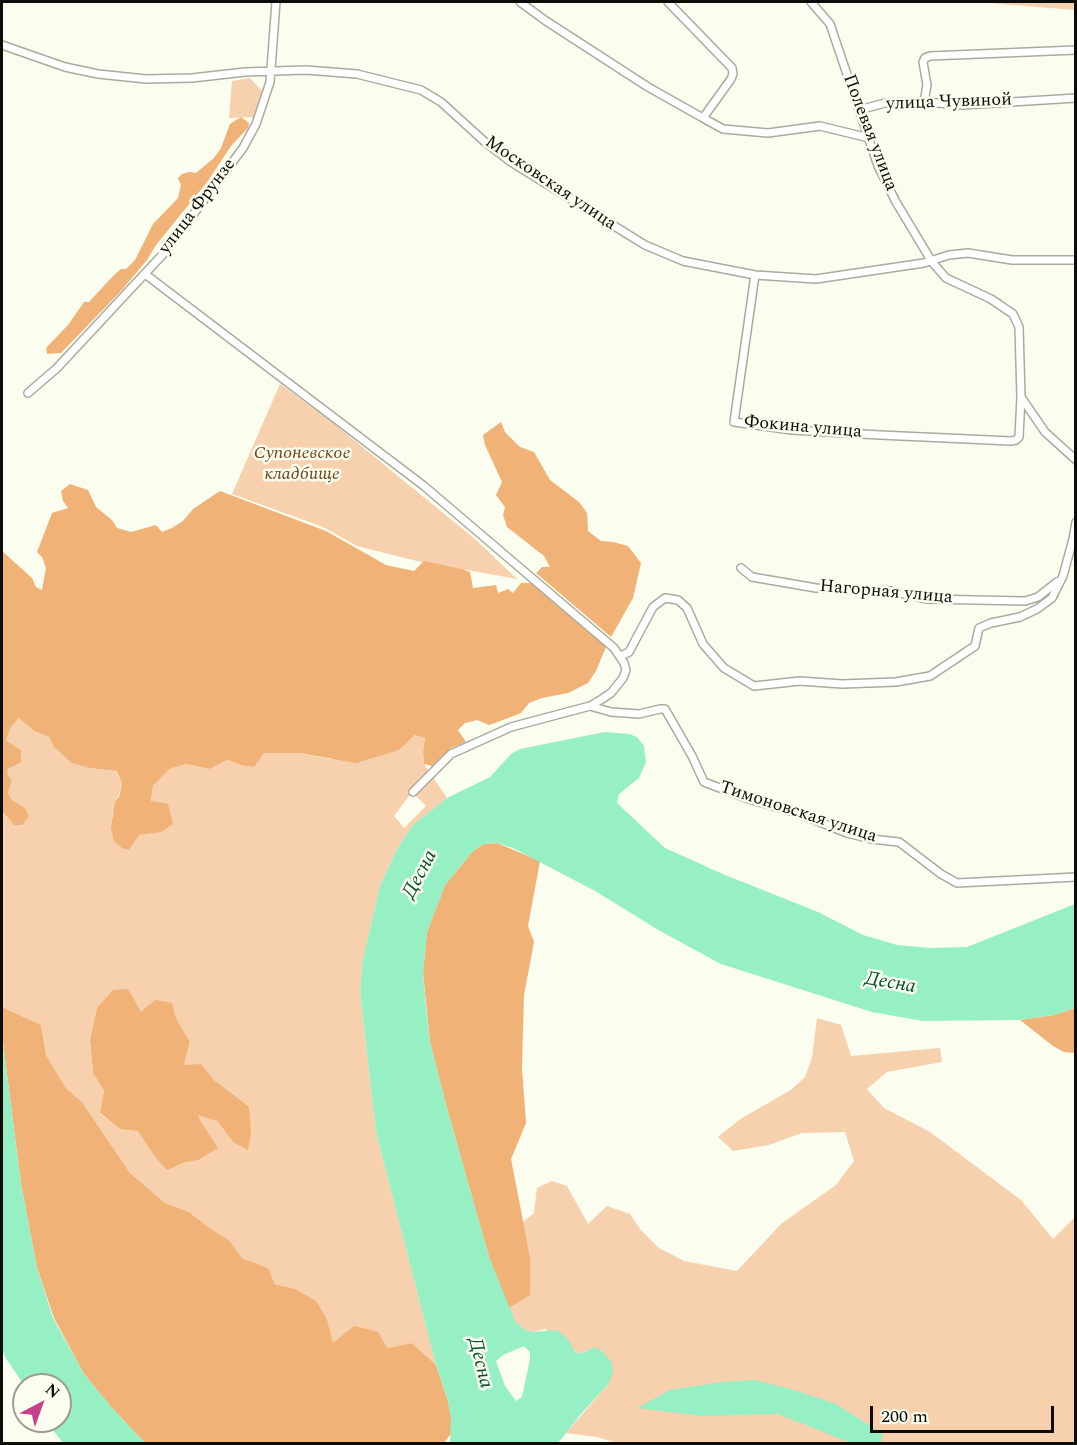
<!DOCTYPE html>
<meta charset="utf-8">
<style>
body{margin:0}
#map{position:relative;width:1077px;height:1445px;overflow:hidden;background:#fbfdef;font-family:Spectral,serif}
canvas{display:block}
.frame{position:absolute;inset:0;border:3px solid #0c0c08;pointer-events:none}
.north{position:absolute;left:12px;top:1373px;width:60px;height:60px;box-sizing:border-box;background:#fbfdef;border:2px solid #9b9d93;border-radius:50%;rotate:41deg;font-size:16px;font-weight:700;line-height:24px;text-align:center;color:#0c0c08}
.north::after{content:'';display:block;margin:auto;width:21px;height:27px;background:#c44289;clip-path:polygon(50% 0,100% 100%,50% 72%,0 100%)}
.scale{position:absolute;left:870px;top:1406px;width:184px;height:27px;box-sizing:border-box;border:3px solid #0c0c08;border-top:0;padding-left:8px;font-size:18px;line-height:21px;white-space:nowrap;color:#0c0c08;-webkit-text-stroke:4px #fbfdef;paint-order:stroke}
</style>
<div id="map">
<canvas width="1077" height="1445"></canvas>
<div class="frame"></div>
<div class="north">N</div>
<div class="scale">200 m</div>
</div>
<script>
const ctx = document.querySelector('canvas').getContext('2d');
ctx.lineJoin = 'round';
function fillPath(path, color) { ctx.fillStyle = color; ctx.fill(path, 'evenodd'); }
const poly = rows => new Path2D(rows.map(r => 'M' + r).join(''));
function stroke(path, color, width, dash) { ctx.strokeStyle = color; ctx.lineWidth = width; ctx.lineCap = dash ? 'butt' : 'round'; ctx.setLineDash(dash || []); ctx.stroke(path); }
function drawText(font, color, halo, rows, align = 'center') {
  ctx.font = font + ' Spectral,serif'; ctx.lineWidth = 5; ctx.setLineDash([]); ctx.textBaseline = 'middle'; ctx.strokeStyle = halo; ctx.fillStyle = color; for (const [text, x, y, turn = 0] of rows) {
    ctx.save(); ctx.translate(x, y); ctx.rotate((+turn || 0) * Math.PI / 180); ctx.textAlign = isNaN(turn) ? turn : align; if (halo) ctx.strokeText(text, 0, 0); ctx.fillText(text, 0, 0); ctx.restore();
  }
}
const green = poly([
 [926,2,1075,2,1075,10,988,3],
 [250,78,265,94,256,117,229,118,232,81],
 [280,384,328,419,475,539,517,579,417,561,357,546,323,527,232,494],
 [19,718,34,731,49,737,54,747,89,768,115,771,122,783,112,817,139,835,148,833,153,786,168,769,186,764,210,769,227,760,241,765,264,753,299,753,330,759,384,753,399,750,415,735,425,737,423,752,424,764,447,798,413,825,397,849,380,886,363,959,360,992,376,1132,436,1365,412,1343,387,1348,333,1344,327,1319,295,1289,275,1284,268,1268,242,1258,229,1240,211,1229,189,1212,165,1203,130,1173,82,1102,66,1088,46,1055,41,1025,2,1007,2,811,14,825,24,807,12,800,8,793,12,781,6,774,8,768,20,762,21,750,6,740,11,727],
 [412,792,426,806,404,828,394,816],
 [171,1003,176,1018,190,1042,184,1066,201,1064,214,1080,229,1093,248,1149,233,1142,217,1121,197,1114,201,1122,198,1160,183,1163,167,1169,155,1157,138,1130,120,1129,100,1114,104,1091,93,1073,90,1040,97,1008,141,1013],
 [817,1018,841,1025,851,1056,940,1048,942,1062,887,1072,867,1089,884,1108,930,1132,1021,1200,1053,1239,1075,1217,1075,1443,621,1444,597,1437,566,1433,609,1383,587,1350,581,1354,574,1351,570,1346,545,1329,533,1332,525,1330,515,1322,509,1308,530,1294,530,1257,523,1222,534,1213,537,1188,552,1181,567,1186,588,1224,607,1206,630,1214,640,1229,659,1248,684,1261,737,1271,781,1224,836,1185,854,1161,845,1132,802,1133,769,1145,733,1151,718,1137,742,1118,791,1090,805,1077,812,1058]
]);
const forest = poly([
 [241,117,249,123,248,128,231,146,208,181,156,245,147,260,121,291,61,353,47,354,46,348,68,325,84,302,89,302,114,275,121,269,126,269,135,260,153,224,178,198,181,185,178,178,182,174,189,172,196,173,214,158,221,148,230,124],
 [501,422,505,432,520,447,534,452,550,480,579,502,587,513,588,531,601,541,613,542,628,546,641,563,633,598,611,637,536,573,542,567,550,567,544,556,507,527,503,515,505,507,496,495,502,482,485,445,483,435],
 [70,484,88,490,96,507,112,520,117,528,131,532,156,525,162,532,172,528,183,521,193,509,220,491,326,531,386,565,414,571,424,561,462,569,470,572,473,588,496,585,498,593,508,589,513,593,521,583,532,583,606,647,596,671,588,683,568,693,542,698,529,703,521,713,495,723,489,725,477,720,465,723,458,730,466,742,451,748,432,766,424,764,423,752,425,738,415,735,399,750,356,763,299,753,264,753,254,767,241,765,227,760,210,769,186,764,169,769,153,786,151,801,168,804,173,824,161,832,139,835,129,850,122,848,114,841,111,828,115,802,119,797,122,783,116,771,89,768,72,763,54,747,49,737,34,731,19,718,11,727,6,740,21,750,21,762,8,769,7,774,12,781,8,793,12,800,24,807,29,816,22,825,14,825,2,811,2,551,32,578,36,587,42,590,46,568,42,557,37,552,52,513,68,508,63,501,61,491],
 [497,843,540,861,528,926,534,942,524,995,522,1068,526,1123,511,1159,530,1257,530,1295,509,1308,489,1257,446,1105,430,1042,423,973,427,932,445,885,473,851,484,844],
 [128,989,141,1012,155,1000,172,1003,176,1018,190,1042,184,1065,201,1064,214,1080,249,1107,251,1131,248,1150,233,1142,217,1121,198,1115,201,1122,218,1148,198,1160,183,1163,167,1170,155,1157,138,1131,120,1129,100,1113,104,1091,93,1073,90,1040,97,1008,113,990],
 [2,1007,41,1025,46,1055,66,1088,82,1102,130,1173,165,1203,189,1212,211,1229,229,1240,242,1258,268,1268,275,1284,295,1289,316,1301,327,1319,333,1343,354,1326,378,1332,387,1348,412,1343,436,1365,448,1401,451,1418,451,1434,444,1443,145,1443,112,1408,84,1374,54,1318,37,1268,21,1184,2,1035],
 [1075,1008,1075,1053,1064,1052,1053,1046,1020,1020,1054,1015]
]);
const water = poly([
 [605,732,629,734,637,737,644,746,646,762,639,778,619,794,617,803,665,848,725,875,818,912,863,935,897,945,930,948,967,947,1075,904,1075,1008,1054,1015,1020,1020,923,1021,872,1012,721,964,660,931,595,891,513,848,497,843,484,844,473,851,445,885,427,932,423,973,426,1007,430,1042,446,1105,489,1257,515,1321,525,1330,533,1332,557,1330,569,1340,574,1351,580,1354,595,1347,602,1351,612,1363,613,1372,609,1383,581,1414,558,1443,450,1443,451,1418,448,1401,436,1365,376,1132,360,992,363,959,380,886,397,849,413,825,447,798,490,777,511,754,520,749],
 [524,1346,530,1352,530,1359,522,1397,516,1401,505,1386,496,1361,503,1355],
 [2,1035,21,1184,37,1268,53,1318,84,1374,112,1408,145,1443,63,1443,46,1421,60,1421,60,1385,24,1385,5,1357,2,1349],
 [755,1380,794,1390,836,1404,883,1434,881,1443,851,1443,778,1414,702,1416,637,1408,670,1390,722,1382]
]);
const minor = poly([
 [520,2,546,21,648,87,703,118],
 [668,2,732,68,733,74,731,79,703,118,723,129,768,133,820,126,869,138],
 [2,45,65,67,98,74,146,79,192,78,245,72,306,70,357,74,421,90,441,102,485,142,511,162,645,245,683,261,755,275,816,279,924,263,949,255,968,253,1012,260,1076,260],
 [924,102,927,85,923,62,925,58,930,56,1076,50],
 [859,110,885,103,924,102,963,105,1076,98],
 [145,274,424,486,614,648,624,663,626,670,623,678,611,693,602,699,590,706,511,727,451,754,413,792],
 [755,275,734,422,792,430,880,435,1011,441,1016,440,1019,437,1021,397,1019,327,1013,314,991,299,946,278,932,262,896,202,878,166,830,24,811,2],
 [28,393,57,368,165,252,243,148,256,124,270,82,276,2],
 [1021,397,1045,432,1076,460],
 [741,568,752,577,816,588,891,591,926,599,1025,601,1038,597,1057,582],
 [621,656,629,652,653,607,665,598,678,600,687,608,703,644,724,668,754,686,800,681,842,684,896,682,930,676,975,646,979,628,991,623,1020,617,1037,609,1052,598,1063,576,1073,539,1076,522],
 [590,706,611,712,639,714,660,709,665,709,692,756,704,782,749,799,800,814,847,833,871,839,899,842,941,874,957,883,1076,877]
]);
const streetNames = [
 ["улица Чувиной",949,103,-2],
 ["Полевая улица",869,133,69],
 ["Московская улица",550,184,34],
 ["улица Фрунзе",198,207,-53],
 ["Фокина улица",803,428,5],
 ["Нагорная улица",886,593,5],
 ["Тимоновская улица",798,813,18]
];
const parkNames = [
 ["Супоневское",302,454],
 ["кладбище",302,475]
];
const waterNames = [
 ["Десна",421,875,-62],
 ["Десна",890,984,10],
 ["Десна",479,1363,76]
];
fillPath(green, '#f7d0ae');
fillPath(forest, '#f0b276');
fillPath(water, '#97efc4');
stroke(minor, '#a9ab9e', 10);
stroke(minor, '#fff', 7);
drawText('18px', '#0c0c08', '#fbfdef', streetNames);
drawText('italic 18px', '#6e4418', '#fbfdef', parkNames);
drawText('italic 20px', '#034e34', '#fbfdef', waterNames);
</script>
